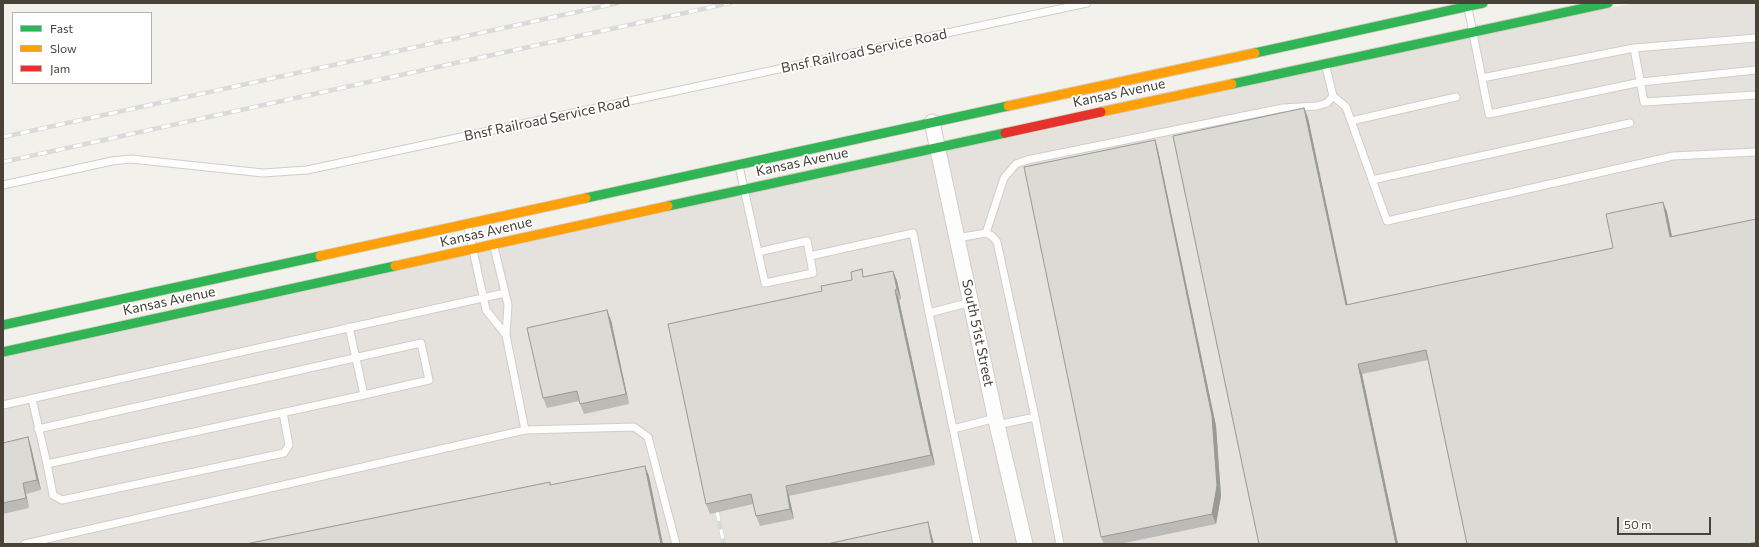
<!DOCTYPE html>
<style>
body{margin:0}
#map{position:relative;width:1759px;height:547px;overflow:hidden;background:#f2f1ec;font-family:Commissioner,sans-serif}
canvas{display:block}
.frame{position:absolute;inset:0;border:4px solid #484238;pointer-events:none}
.legend{position:absolute;left:12px;top:12px;width:140px;height:72px;box-sizing:border-box;background:#fff;border:1px solid #b6b3af;margin:0;padding:5px 7px;list-style:none;font-size:12px;color:#484238}
.legend li{display:flex;align-items:center;gap:8px;height:20px}
.legend b{width:20px;border:1px solid #b6b3af}
.scale{position:absolute;left:1617px;top:517px;width:94px;height:18px;box-sizing:border-box;border:2px solid #484238;border-top:0;padding-left:5px;font-size:12px;line-height:14px;white-space:nowrap;color:#484238;-webkit-text-stroke:3px #fff;paint-order:stroke}
</style>
<div id="map">
<canvas width="1759" height="547"></canvas>
<div class="frame"></div>
<ul class="legend">
<li><b style="height:5px;background:#30b455"></b>Fast</li>
<li><b style="height:5px;background:#ff9f0a"></b>Slow</li>
<li><b style="height:5px;background:#e5322d"></b>Jam</li>
</ul>
<div class="scale">50 m</div>
</div>
<script>
const ctx = document.querySelector('canvas').getContext('2d');
ctx.lineJoin = 'round';
function fillPath(path, color) { ctx.fillStyle = color; ctx.fill(path, 'evenodd'); }
const poly = rows => new Path2D(rows.map(r => 'M' + r).join(''));
function stroke(path, color, width, dash) { ctx.strokeStyle = color; ctx.lineWidth = width; ctx.lineCap = dash ? 'butt' : 'round'; ctx.setLineDash(dash || []); ctx.stroke(path); }
function drawText(font, color, halo, rows, align = 'center') {
  ctx.font = font + ' Commissioner,sans-serif'; ctx.lineWidth = 3.5; ctx.setLineDash([]); ctx.textBaseline = 'middle'; ctx.strokeStyle = halo; ctx.fillStyle = color; for (const [text, x, y, turn = 0] of rows) {
    ctx.save(); ctx.translate(x, y); ctx.rotate((+turn || 0) * Math.PI / 180); ctx.textAlign = isNaN(turn) ? turn : align; if (halo) ctx.strokeText(text, 0, 0); ctx.fillText(text, 0, 0); ctx.restore();
  }
}
const industrial = poly([
 [1634,3,1756,3,1756,544,3,544,3,355]
]);
const lane = poly([
 [1468,8,1489,114,1641,82,1756,70],
 [1634,48,1644,102,1756,95],
 [1326,67,1333,96,1346,107,1387,221,1673,156,1756,152],
 [1482,78,1634,48,1756,38],
 [1351,121,1456,97],
 [739,166,758,252,765,283,813,273,807,241,758,252],
 [1372,180,1630,123],
 [3,185,112,161,131,159,263,173,307,170,1087,3],
 [468,227,486,310,506,335],
 [986,233,1004,178,1016,164,1027,160,1283,108,1317,106,1327,103,1333,96],
 [957,238,986,233,992,236,997,242,1035,417,997,425],
 [494,247,508,305,506,335,525,430,634,427,648,437,676,544],
 [810,256,913,233,929,313,971,302],
 [929,313,977,544],
 [32,399,47,464,364,395,349,327],
 [3,405,505,293],
 [1035,417,1060,544],
 [38,429,421,343,429,380,364,395],
 [953,429,996,418],
 [47,464,53,495,62,500,284,453,289,445,283,413],
 [25,544,525,430]
]);
const street = poly([
 [932,122,997,425,1025,544]
]);
const fast = poly([
 [1255,53,1483,3],
 [1232,84,1608,3],
 [586,198,1008,106],
 [668,206,1005,133],
 [3,325,320,256],
 [3,352,395,266]
]);
const slow = poly([
 [1008,106,1255,53],
 [1101,112,1232,84],
 [320,256,586,198],
 [395,266,668,206]
]);
const jam = poly([
 [1005,133,1101,112]
]);
const rail = poly([
 [3,137,618,3],
 [3,162,730,3],
 [717,512,724,544]
]);
const wall = poly([
 [1304,108,1308,118,1347,305,1613,248,1663,202,1667,212,1672,236,1756,219,1756,544,1467,544,1428,360,1362,374,1398,544,1259,544],
 [1155,140,1158,150,1216,426,1221,496,1216,524,1120,544,1104,544,1101,537],
 [893,271,897,281,901,299,899,300,935,465,789,496,794,519,760,526,756,516,753,504,710,514,706,504,822,291,864,277],
 [611,320,629,404,584,414,579,401,547,408,543,398],
 [28,437,31,447,41,490,26,494,29,508,3,514,3,443]
]);
const shadedWall = poly([
 [1304,108,1308,118,1350,316,1346,305],
 [1155,140,1158,150,1216,426,1221,496,1216,524,1212,514],
 [1663,202,1667,212,1674,247,1670,237],
 [893,271,897,281,901,299,897,289],
 [895,290,899,300,935,465,931,455],
 [607,310,611,320,629,404,626,394],
 [1358,364,1362,374,1398,544,1396,544],
 [28,437,31,447,41,490,37,480],
 [645,466,649,476,663,544,661,544],
 [23,483,26,494,29,508,26,498],
 [786,486,789,496,794,519,790,509],
 [928,522,931,532,934,544,932,544]
]);
const building = poly([
 [1304,108,1346,305,1613,248,1606,214,1663,202,1670,237,1756,219,1756,542,1747,544,1467,544,1426,350,1358,364,1396,544,1259,544,1173,136,1304,108],
 [1155,140,1212,416,1217,486,1212,514,1101,537,1024,167,1155,140],
 [862,269,863,277,893,271,897,289,895,290,931,455,786,486,790,509,756,516,751,494,706,504,668,324,822,291,821,286,852,280,851,272,862,269],
 [607,310,626,394,580,404,577,391,543,398,527,328,607,310],
 [28,437,37,480,23,483,26,498,3,503,3,443,28,437],
 [645,466,661,544,246,544,550,482,550,485,645,466],
 [928,522,932,544,827,544,928,522]
]);
const streetNames = [
 ["Bnsf Railroad Service Road",864,51,-12],
 ["Kansas Avenue",1119,93,-12],
 ["Bnsf Railroad Service Road",547,119,-12],
 ["Kansas Avenue",802,162,-12],
 ["Kansas Avenue",486,232,-13],
 ["Kansas Avenue",169,301,-12],
 ["South 51st Street",978,333,78]
];
fillPath(industrial, '#e5e2dd');
stroke(lane, '#d0ceca', 9);
stroke(street, '#d0ceca', 17);
stroke(fast, '#d3cdba', 11);
stroke(slow, '#d3cdba', 11);
stroke(jam, '#d3cdba', 11);
stroke(lane, '#fdfdfc', 7);
stroke(street, '#fdfdfc', 15);
stroke(fast, '#30b455', 9);
stroke(slow, '#ff9f0a', 9);
stroke(jam, '#e5322d', 9);
stroke(rail, '#dadad9', 4.5);
stroke(rail, '#fff', 3, [9]);
fillPath(wall, '#bcbbb7');
fillPath(shadedWall, '#999995');
fillPath(building, '#dbdad5');
stroke(building, '#999995', 1);
drawText('14px', '#484238', '#fff', streetNames);
</script>
